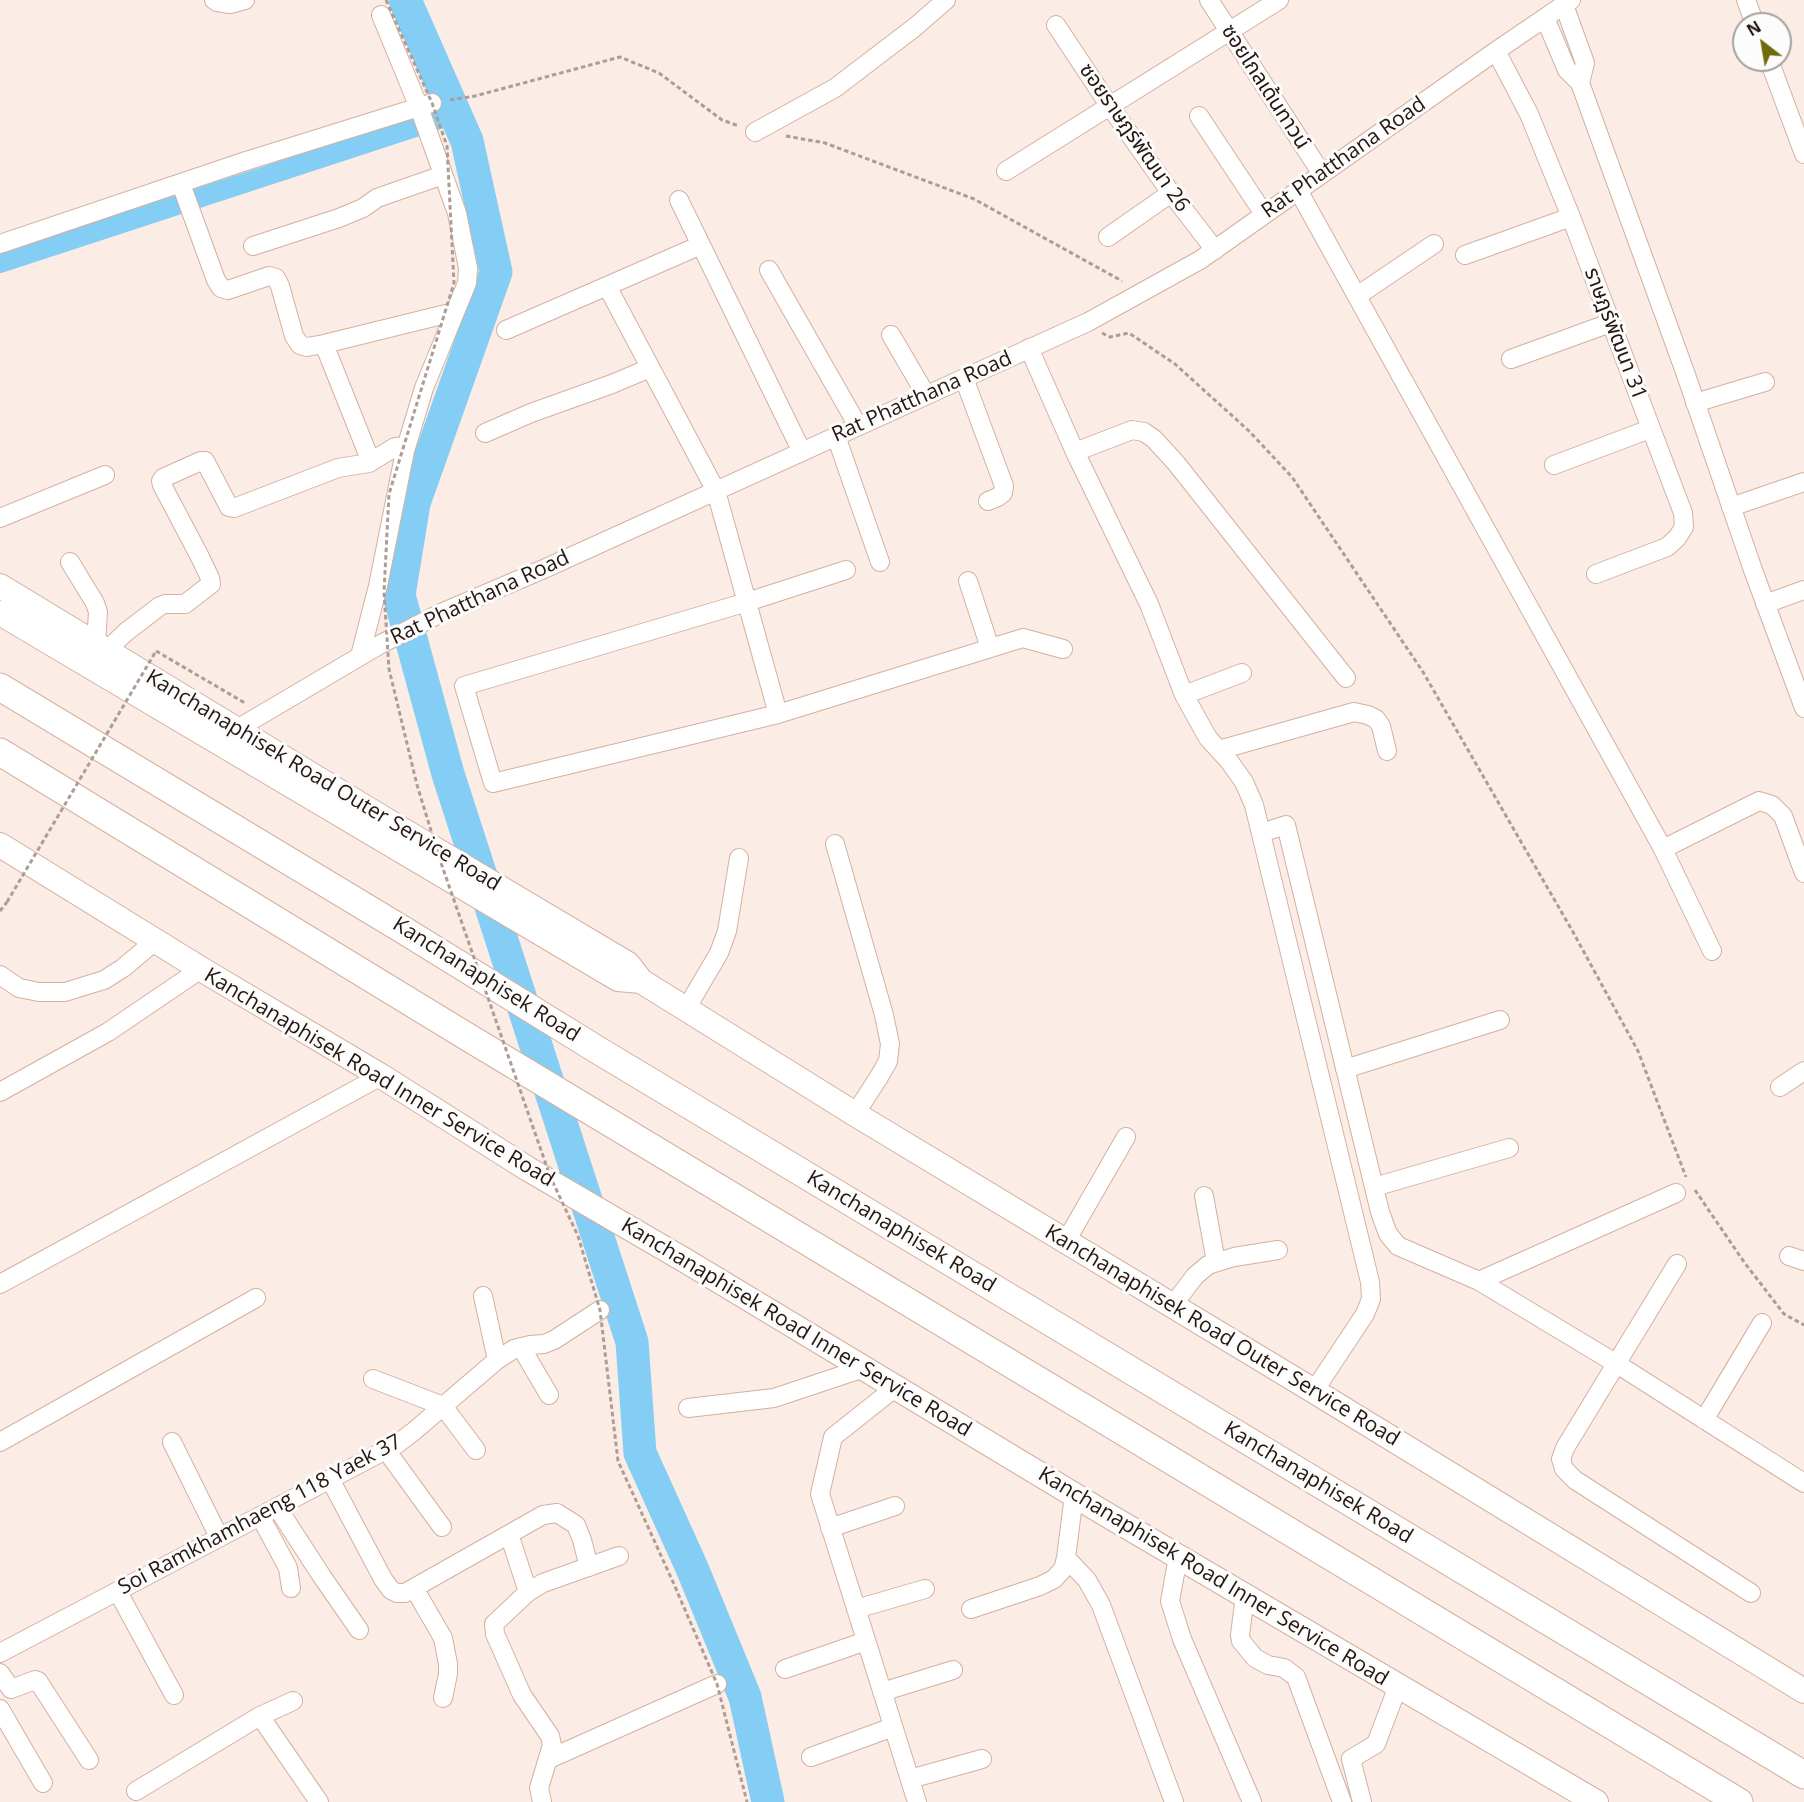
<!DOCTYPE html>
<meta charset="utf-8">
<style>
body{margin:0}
#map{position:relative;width:1804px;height:1802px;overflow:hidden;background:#fbece5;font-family:"Open Sans",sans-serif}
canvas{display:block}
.north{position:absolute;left:1732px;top:12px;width:60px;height:60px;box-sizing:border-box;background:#fcfcfc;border:2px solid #a6a09e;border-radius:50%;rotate:329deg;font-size:16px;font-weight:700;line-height:24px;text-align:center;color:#241711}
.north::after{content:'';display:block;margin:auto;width:21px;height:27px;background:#6d6b0a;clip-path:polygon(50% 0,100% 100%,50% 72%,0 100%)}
</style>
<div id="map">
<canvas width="1804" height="1802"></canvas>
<div class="north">N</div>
</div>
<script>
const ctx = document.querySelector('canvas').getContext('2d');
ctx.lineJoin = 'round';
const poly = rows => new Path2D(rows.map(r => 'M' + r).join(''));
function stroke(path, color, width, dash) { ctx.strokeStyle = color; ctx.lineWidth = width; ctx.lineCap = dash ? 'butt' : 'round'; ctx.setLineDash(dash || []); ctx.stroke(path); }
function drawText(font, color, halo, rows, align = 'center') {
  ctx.font = font + ' "Open Sans","Noto Sans Thai",sans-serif'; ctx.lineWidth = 6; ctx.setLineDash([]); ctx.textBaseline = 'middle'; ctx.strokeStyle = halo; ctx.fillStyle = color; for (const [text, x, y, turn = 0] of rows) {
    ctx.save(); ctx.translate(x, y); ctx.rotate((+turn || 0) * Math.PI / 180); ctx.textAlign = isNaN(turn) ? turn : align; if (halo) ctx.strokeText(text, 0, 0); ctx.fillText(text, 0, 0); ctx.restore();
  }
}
const canal = poly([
 [0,263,455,114]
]);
const river = poly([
 [405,0,467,141,496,272,414,503,399,595,448,774,632,1342,640,1453,692,1568,745,1697,768,1802]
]);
const path = poly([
 [450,100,475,96,620,57,659,73,722,120,739,126],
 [786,136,825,143,974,199,1122,281],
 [1102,333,1110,337,1129,333,1175,364,1249,431,1292,477,1423,672,1573,932,1638,1051,1686,1177],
 [156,651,245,703],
 [0,911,7,902],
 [1695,1190,1744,1262,1784,1314,1804,1325]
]);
const minor = poly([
 [214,0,217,2,230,4,245,0],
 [1209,0,1322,174],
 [1746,0,1755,24],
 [1564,5,1585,63,1580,83],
 [1545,18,1567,70,1580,83,1685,372,1753,570,1804,708],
 [1056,25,1109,105,1171,193,1215,250],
 [1496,51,1529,114,1571,217,1683,513,1684,527,1677,538,1667,547,1596,574],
 [1769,60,1804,154],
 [1199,116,1264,214],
 [755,132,835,88,915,27,946,0],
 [1006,171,1279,0],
 [181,184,216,280,221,288,228,290,269,276,276,278,280,286,294,336,300,345,307,347,324,344,454,312],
 [1298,190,1663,849,1712,951],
 [679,200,802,452],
 [1108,237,1171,193],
 [0,244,246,161,432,103],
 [253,246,339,218,363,208,377,198,443,175],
 [1465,255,1571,217],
 [769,270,858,426],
 [607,286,701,245],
 [1357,296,1434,244],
 [506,330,607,286,716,491,778,714],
 [891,335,926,395],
 [324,344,371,462],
 [1029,348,1075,452,1149,604,1184,695,1208,738,1229,761,1244,782,1254,805,1370,1282,1371,1299,1365,1314,1314,1391],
 [1511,359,1610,323],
 [964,378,1004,486,1003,493,998,497,988,501],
 [1695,403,1765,382],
 [485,433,531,413,612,384,650,368],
 [836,436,880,562],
 [1075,452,1132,430,1144,432,1154,439,1176,463,1346,678],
 [1554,465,1650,429],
 [1731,507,1804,482],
 [0,518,105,475],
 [70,562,95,603,98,612,96,644],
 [846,570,747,602,464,686,493,783,778,714,1023,638,1063,649],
 [968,581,990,648],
 [1765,604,1804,590],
 [107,650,126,632,160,606,165,604,185,604,211,584,210,578,200,557,162,485,161,481,163,478,201,461,205,461,229,507,234,508,338,468,369,463,395,447,406,446],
 [360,656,378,586,405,451,424,388,467,283,468,268,457,213,420,110,381,15],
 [1184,695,1242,673],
 [237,729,381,644,441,613,546,568,1088,322,1200,260,1496,51,1571,0],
 [1219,750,1354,712,1368,715,1376,719,1381,726,1387,751],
 [1261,833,1286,825,1380,1212,1388,1234,1398,1246,1479,1281,1617,1364,1804,1483],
 [835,844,884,1015,890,1044,888,1061,879,1077,855,1114],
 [1663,849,1759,801,1772,805,1783,816,1804,873],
 [0,975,19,988,39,992,65,992,104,980,123,968,155,941],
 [686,1009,719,953,727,931,739,858],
 [1345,1069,1500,1020],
 [1780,1087,1804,1071],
 [0,1092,108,1032,201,969],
 [1374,1187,1509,1148],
 [1204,1196,1216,1262],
 [1066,1241,1126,1137],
 [1789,1256,1804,1261],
 [1677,1264,1565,1448,1561,1459,1564,1469,1575,1480,1751,1593],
 [1479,1281,1676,1193],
 [0,1284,381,1076],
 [483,1296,497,1360],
 [1173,1305,1195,1276,1208,1265,1234,1257,1278,1250],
 [521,1347,549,1395],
 [373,1379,443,1406,476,1450],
 [896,1387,833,1437,820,1494,917,1802],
 [688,1408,774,1398,864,1368],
 [1704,1420,1762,1323],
 [0,1442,256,1298],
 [172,1442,219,1537],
 [386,1450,442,1527],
 [330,1479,383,1579,391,1590,397,1593,405,1593,543,1515,557,1513,576,1525,582,1540,589,1567],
 [277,1507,321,1575,359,1630],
 [260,1516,288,1568,291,1588],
 [830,1528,895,1506],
 [509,1534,528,1592],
 [1178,1557,1170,1601,1182,1639,1252,1802],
 [1066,1558,1087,1580,1101,1605,1174,1802],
 [414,1588,443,1638,448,1664,448,1674,443,1698],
 [118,1592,174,1695],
 [1245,1596,1240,1635,1241,1641,1255,1658,1268,1665,1284,1668,1296,1677,1342,1802],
 [856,1609,925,1589],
 [971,1609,1040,1586,1054,1579,1063,1569,1066,1558,1074,1495],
 [0,1653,397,1444,413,1432,497,1360,514,1349,530,1345,544,1344,554,1340,600,1310],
 [785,1669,866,1641],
 [0,1673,11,1689,35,1680,38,1681,89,1760],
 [882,1692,953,1670],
 [0,1709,43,1783],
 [260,1716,319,1802],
 [811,1757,893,1727],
 [549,1759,717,1684],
 [910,1779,982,1759],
 [136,1791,260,1716,293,1701],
 [542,1802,539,1788,552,1745,550,1736,522,1695,495,1634,494,1624,528,1592,543,1583,619,1556],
 [1362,1802,1351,1759,1376,1744,1398,1686]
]);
const major = poly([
 [0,586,401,829,628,964,641,981,855,1114,1314,1391,1804,1691],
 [0,613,618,979,641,981],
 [0,845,201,969,381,1076,528,1169,686,1261,1109,1516,1596,1802]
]);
const highway = poly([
 [0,687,405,931,596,1049,1804,1775],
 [0,752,466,1036,1739,1802]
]);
const pathBridge = poly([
 [386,0,432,103,447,146,454,283,389,494,384,592,389,669,417,785,440,860,550,1176,578,1236,600,1310,618,1461,673,1582,717,1684,747,1802],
 [7,902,156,651]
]);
const streetNames = [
 ["ซอยโกลเด้นทาวน์",1265,87,57],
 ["ซอยราษฎร์พัฒนา 26",1134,138,55],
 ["Rat Phatthana Road",1344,158,-35],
 ["ราษฎร์พัฒนา 31",1615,334,69],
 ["Rat Phatthana Road",922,397,-24],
 ["Rat Phatthana Road",480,598,-25],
 ["Kanchanaphisek Road Outer Service Road",323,781,31],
 ["Kanchanaphisek Road",486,980,32],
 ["Kanchanaphisek Road Inner Service Road",379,1078,31],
 ["Kanchanaphisek Road",901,1232,31],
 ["Kanchanaphisek Road Inner Service Road",796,1328,31],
 ["Kanchanaphisek Road Outer Service Road",1222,1336,31],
 ["Kanchanaphisek Road",1318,1483,31],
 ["Soi Ramkhamhaeng 118 Yaek 37",260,1515,-28],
 ["Kanchanaphisek Road Inner Service Road",1213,1577,31]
];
stroke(canal, '#84cdf4', 20);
stroke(river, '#84cdf4', 33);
stroke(minor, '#d3b19f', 20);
stroke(major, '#d3b19f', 26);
stroke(highway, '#d3b19f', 29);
stroke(path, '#ac9d97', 3, [4.5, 3]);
stroke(minor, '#fff', 18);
stroke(major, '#fff', 24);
stroke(highway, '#fff', 27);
stroke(pathBridge, '#ac9d97', 3, [4.5, 3]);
drawText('21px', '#241711', '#fcfcfc', streetNames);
</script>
